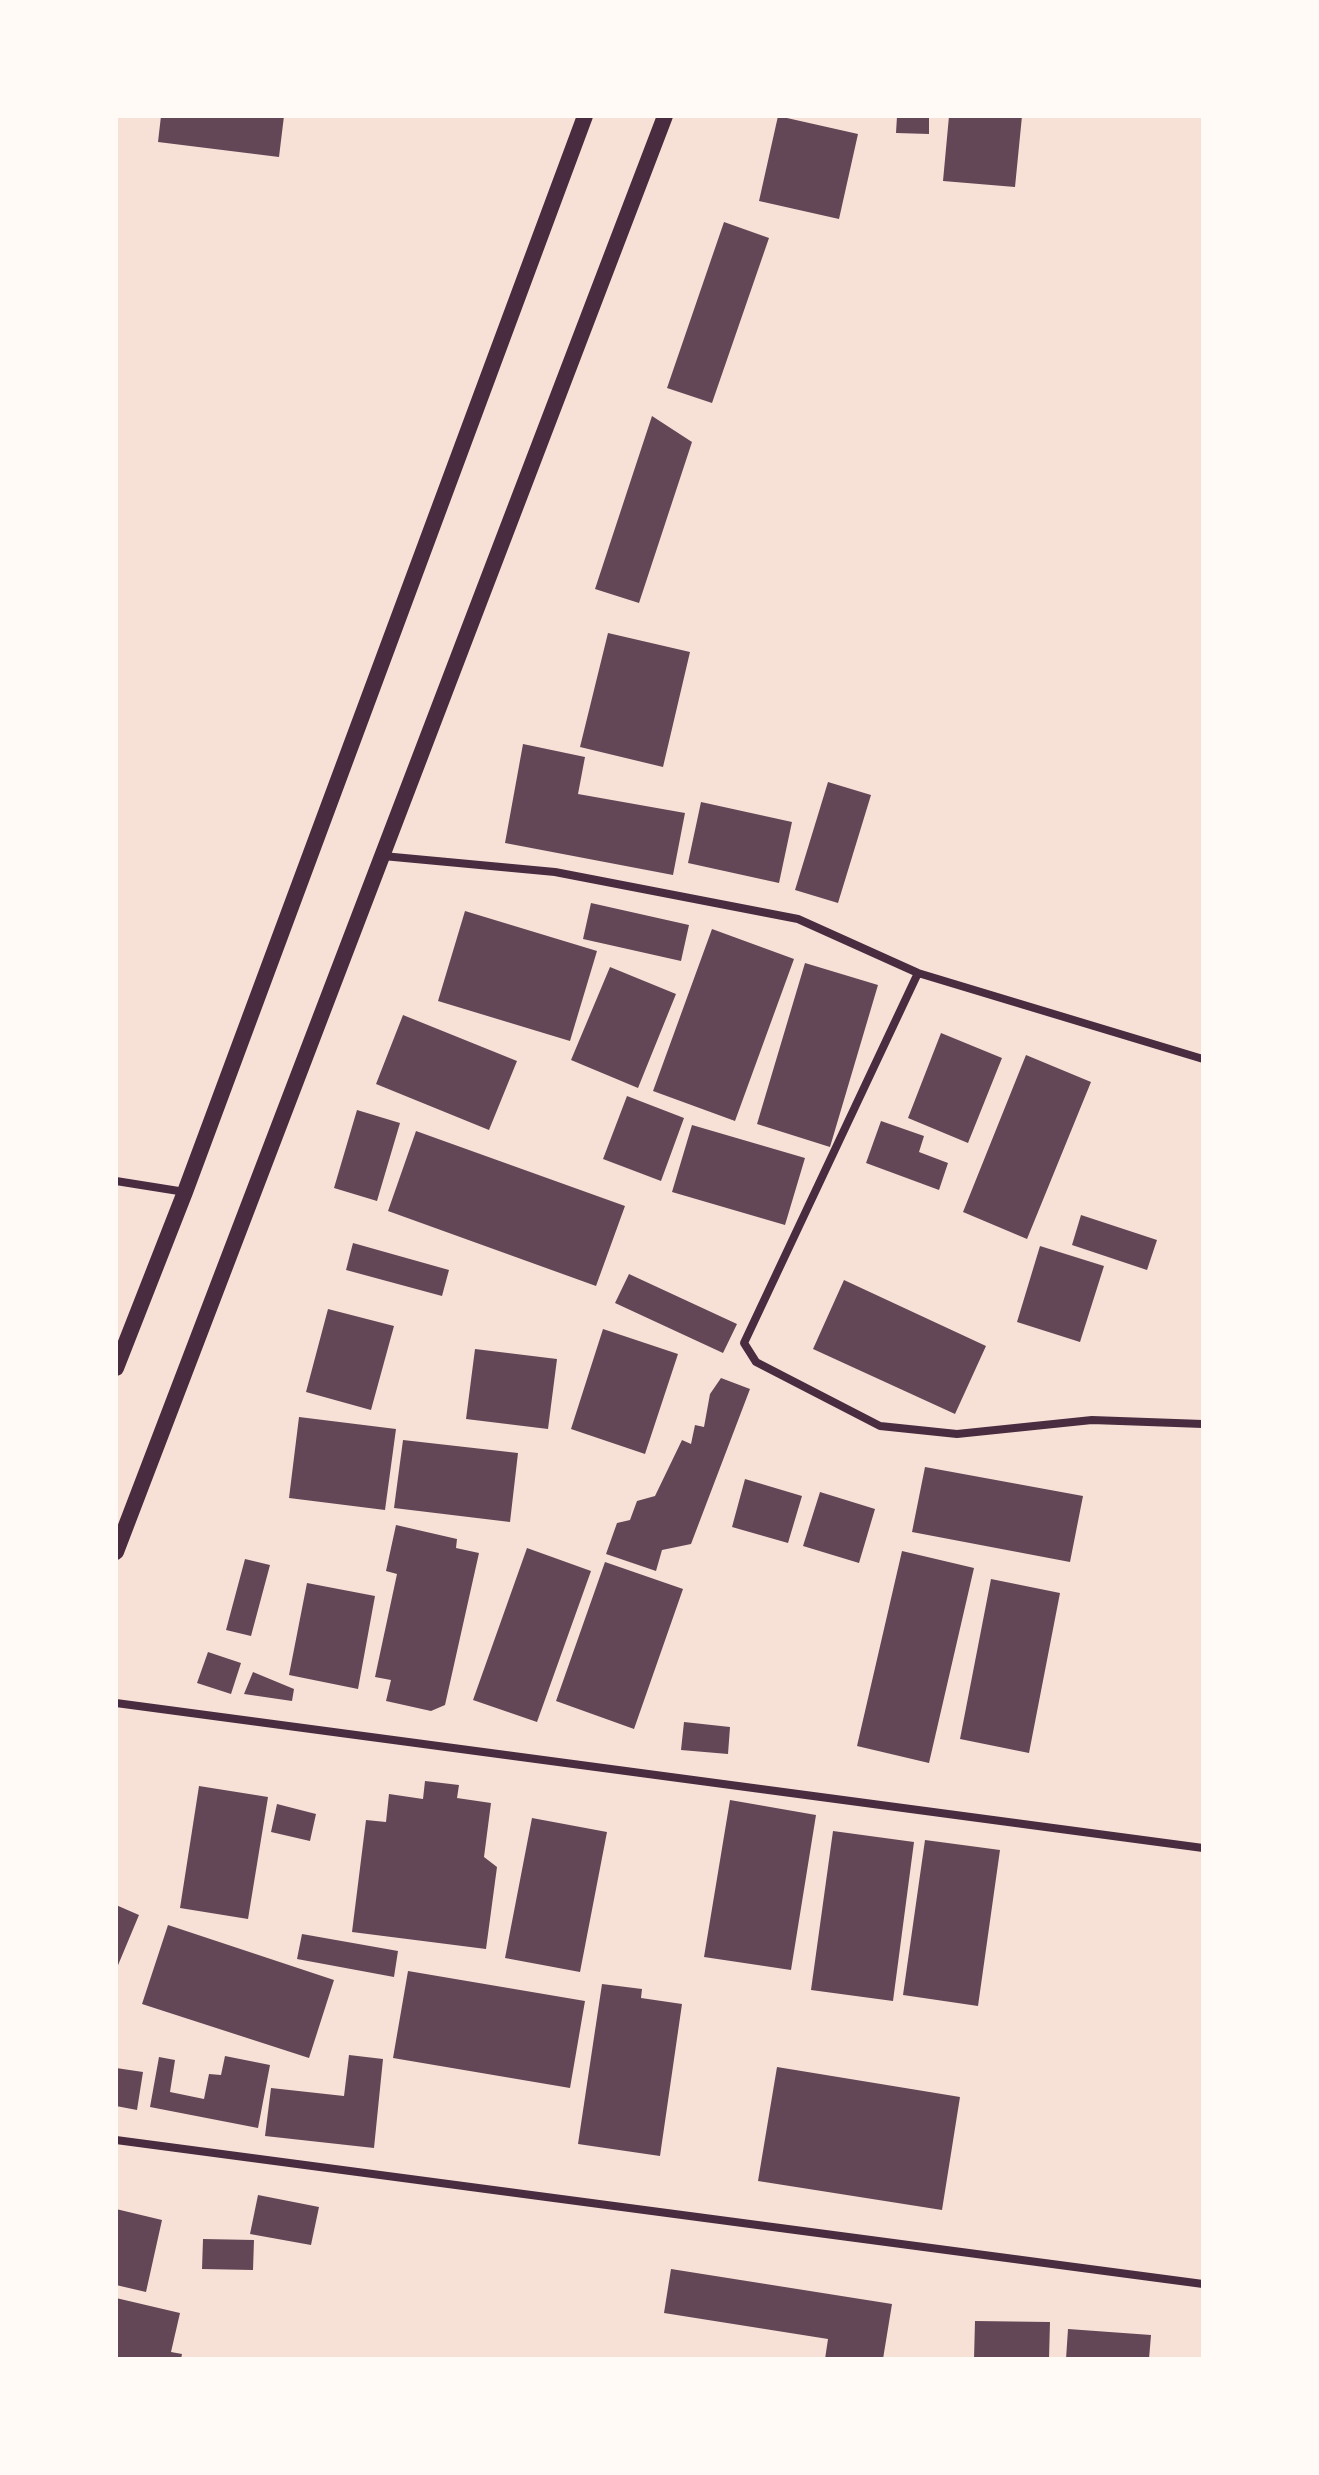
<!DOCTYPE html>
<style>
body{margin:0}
#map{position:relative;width:1319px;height:2475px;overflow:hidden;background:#f7e1d7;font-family:"Source Sans 3",sans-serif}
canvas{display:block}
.frame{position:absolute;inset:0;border:118px solid #fffaf5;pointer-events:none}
</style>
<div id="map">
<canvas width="1319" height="2475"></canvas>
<div class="frame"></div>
</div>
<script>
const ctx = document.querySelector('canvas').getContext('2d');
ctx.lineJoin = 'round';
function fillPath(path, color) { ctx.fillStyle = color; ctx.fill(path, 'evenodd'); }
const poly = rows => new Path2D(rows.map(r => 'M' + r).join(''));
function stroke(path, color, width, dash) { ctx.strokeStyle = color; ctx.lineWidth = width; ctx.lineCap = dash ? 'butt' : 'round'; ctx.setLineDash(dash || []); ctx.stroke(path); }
const building = poly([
 [161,116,284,116,279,157,158,142],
 [778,116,858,134,839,219,759,201],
 [897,116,929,116,929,134,896,133],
 [949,116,1022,116,1015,187,943,181],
 [724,222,769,238,712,403,667,388],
 [652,416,692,442,639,603,595,589],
 [608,633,690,652,663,767,580,747],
 [523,744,585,757,578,794,685,813,673,875,505,843],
 [828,782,871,795,838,903,795,890],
 [701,802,792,822,779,883,688,863],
 [591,903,689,925,681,961,583,939],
 [465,911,597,951,570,1041,438,1001],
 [712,929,794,959,735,1121,653,1091],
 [805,963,878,985,830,1147,757,1124],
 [610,967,676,994,638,1088,571,1060],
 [403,1015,517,1061,489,1130,376,1084],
 [941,1033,1002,1058,968,1143,908,1118],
 [1026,1055,1091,1082,1027,1239,963,1212],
 [627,1096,684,1118,661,1181,603,1159],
 [357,1110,400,1123,377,1201,334,1188],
 [881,1121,924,1136,919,1152,948,1163,939,1190,866,1163],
 [692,1125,805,1158,785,1225,672,1192],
 [416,1131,625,1206,596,1286,388,1211],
 [1081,1215,1157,1240,1147,1270,1072,1245],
 [353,1243,449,1270,442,1296,346,1270],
 [1040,1246,1104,1266,1080,1342,1017,1322],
 [629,1274,737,1324,723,1353,615,1303],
 [844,1280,986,1346,955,1414,813,1349],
 [328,1309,394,1326,371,1410,306,1392],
 [603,1329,678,1354,645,1454,571,1429],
 [475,1349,557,1359,548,1429,466,1419],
 [721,1378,750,1389,691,1544,662,1550,656,1571,606,1554,617,1523,630,1520,637,1501,655,1496,682,1440,691,1444,695,1425,704,1427,710,1394],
 [299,1417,396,1429,385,1510,289,1498],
 [403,1440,518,1453,510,1522,394,1508],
 [925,1467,1083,1496,1070,1562,912,1532],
 [745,1479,802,1496,788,1543,732,1527],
 [820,1492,875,1509,859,1563,803,1546],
 [396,1525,457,1539,456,1548,479,1553,445,1705,431,1711,386,1701,391,1680,375,1677,397,1574,386,1571],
 [527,1548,591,1571,537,1722,473,1700],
 [902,1551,974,1568,929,1763,857,1746],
 [245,1559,270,1565,251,1636,226,1630],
 [605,1562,683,1589,634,1729,556,1701],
 [991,1579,1060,1593,1029,1753,960,1739],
 [307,1583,375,1596,358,1689,289,1675],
 [208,1652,241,1663,231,1694,197,1683],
 [253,1672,294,1689,292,1701,244,1694],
 [684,1722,730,1727,728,1754,681,1750],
 [425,1781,459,1785,457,1798,491,1803,484,1857,497,1867,486,1949,352,1932,366,1820,386,1822,389,1794,423,1799],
 [199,1786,268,1797,248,1919,180,1908],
 [730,1800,816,1815,791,1970,704,1957],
 [277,1804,316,1814,310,1841,271,1832],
 [532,1818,607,1832,580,1972,505,1958],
 [833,1831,914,1842,893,2001,811,1990],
 [925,1840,1000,1850,978,2006,903,1995],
 [116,1905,139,1915,116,1970],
 [168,1925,334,1980,309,2058,142,2004],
 [302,1934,398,1951,394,1977,297,1959],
 [408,1971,585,2001,570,2088,393,2058],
 [602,1984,642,1989,641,1998,682,2004,660,2156,578,2144],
 [349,2055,383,2059,374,2148,265,2136,271,2088,344,2096],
 [225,2056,270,2065,258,2128,150,2107,159,2057,175,2060,170,2092,204,2099,209,2074,221,2075],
 [777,2067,960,2097,942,2210,758,2181],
 [116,2068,143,2072,137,2110,116,2106],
 [258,2195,319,2207,311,2245,250,2234],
 [116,2209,162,2220,146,2292,116,2285],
 [203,2239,254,2240,253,2270,202,2269],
 [671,2269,892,2304,883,2359,825,2359,828,2339,664,2313],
 [116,2298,180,2313,171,2352,182,2354,181,2359,116,2359],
 [975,2321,1050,2322,1049,2359,974,2359],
 [1068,2329,1151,2335,1149,2359,1066,2359]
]);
const minor = poly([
 [383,856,555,872,798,919,918,973,1203,1059],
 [918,973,744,1343,756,1362,880,1426,957,1434,1092,1420,1203,1424],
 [116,1181,185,1192],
 [116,1703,1203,1848],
 [116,2140,1203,2284]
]);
const secondary = poly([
 [116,1368,185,1192,585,116],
 [116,1552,665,116]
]);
fillPath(building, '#644757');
stroke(minor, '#4a2c40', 8);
stroke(secondary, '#4a2c40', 16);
</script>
